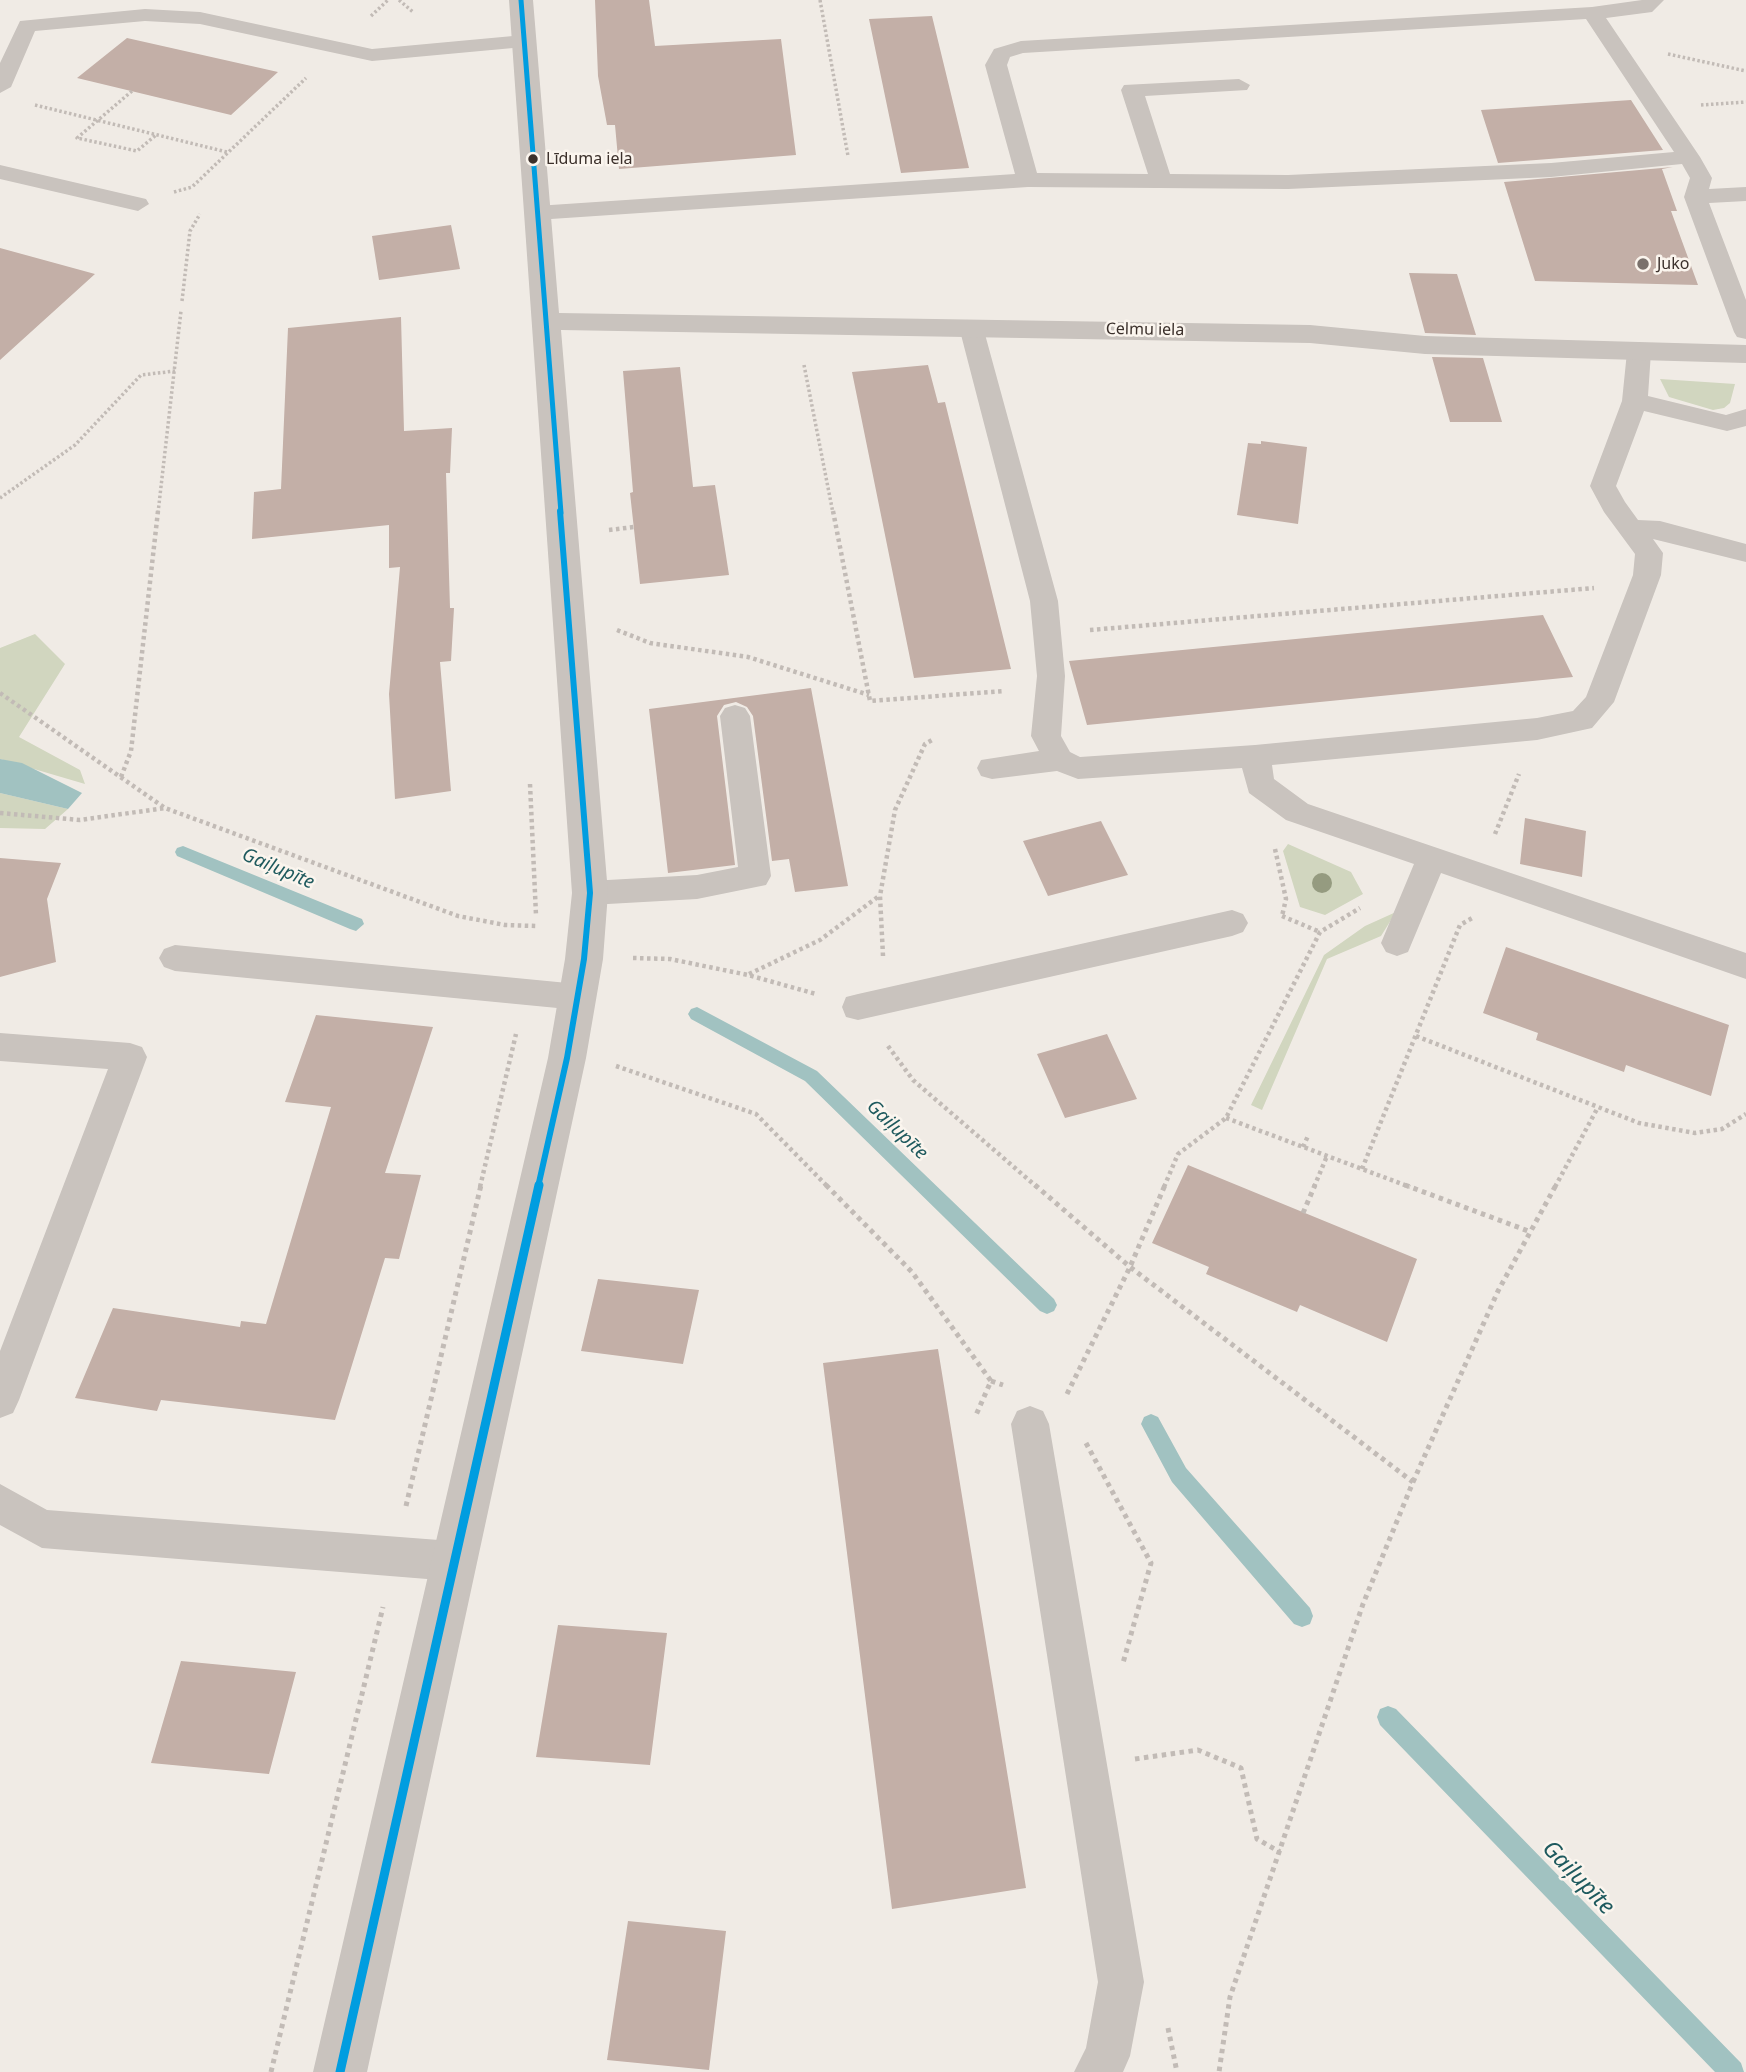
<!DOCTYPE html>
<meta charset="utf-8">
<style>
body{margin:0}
canvas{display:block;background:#f0ebe5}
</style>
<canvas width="1746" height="2072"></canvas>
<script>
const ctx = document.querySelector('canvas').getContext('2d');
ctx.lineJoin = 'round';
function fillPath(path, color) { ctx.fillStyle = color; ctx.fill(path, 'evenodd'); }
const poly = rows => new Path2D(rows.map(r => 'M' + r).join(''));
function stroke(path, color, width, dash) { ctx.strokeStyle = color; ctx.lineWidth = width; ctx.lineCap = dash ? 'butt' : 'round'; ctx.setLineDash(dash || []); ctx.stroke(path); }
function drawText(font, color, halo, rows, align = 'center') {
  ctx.font = font + ' "Noto Sans",sans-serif'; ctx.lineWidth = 5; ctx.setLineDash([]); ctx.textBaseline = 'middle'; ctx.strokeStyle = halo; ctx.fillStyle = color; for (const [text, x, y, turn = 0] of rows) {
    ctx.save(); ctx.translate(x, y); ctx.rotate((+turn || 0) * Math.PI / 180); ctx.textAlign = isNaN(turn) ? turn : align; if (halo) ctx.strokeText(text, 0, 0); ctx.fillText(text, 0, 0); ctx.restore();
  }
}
const green = poly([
 [1660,379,1735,384,1730,403,1724,408,1713,410,1669,397],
 [35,634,65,664,19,737,80,770,85,784,0,759,0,648],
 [0,793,68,809,45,829,0,828],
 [1288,844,1351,872,1363,894,1325,915,1300,907,1283,851],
 [1396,912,1381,936,1327,959,1262,1110,1251,1105,1324,955,1365,926]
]);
const water = poly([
 [0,759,22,763,82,793,68,809,0,793]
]);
const stream = poly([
 [183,846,362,919,364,924,356,931,350,929,177,856,175,852,177,848,183,846],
 [697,1007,817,1071,1054,1299,1057,1305,1054,1311,1047,1314,1040,1311,805,1081,691,1019,688,1014,691,1009,697,1007],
 [1151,1414,1158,1417,1186,1468,1310,1608,1313,1616,1310,1624,1302,1627,1294,1624,1172,1482,1141,1424,1144,1417,1151,1414],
 [1388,1706,1396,1709,1741,2063,1744,2072,1715,2072,1380,1725,1377,1717,1380,1709,1388,1706]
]);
const building = poly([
 [595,0,649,0,655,46,781,39,796,155,619,169,615,125,607,125,598,76],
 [932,16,969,168,901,173,869,19],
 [127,38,278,72,231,115,77,78],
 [1631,100,1663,150,1498,163,1481,110],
 [1673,167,1662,169,1677,211,1671,211,1698,285,1535,281,1504,182],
 [451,225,460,269,379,280,372,236],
 [0,248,95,274,0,360],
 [1409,273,1457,274,1476,335,1425,333],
 [401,317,404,431,452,428,450,473,446,473,450,608,454,608,451,661,440,662,451,791,395,799,389,694,400,567,389,568,389,525,252,539,254,492,281,489,288,328],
 [1432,357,1483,358,1502,422,1450,422],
 [928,365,938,403,945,402,1011,669,914,678,852,372],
 [680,367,693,487,715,485,729,575,640,584,630,493,633,492,623,371],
 [1261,441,1307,447,1298,524,1237,515,1248,443,1261,444],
 [1543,615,1573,677,1087,725,1069,661],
 [811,688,848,886,795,892,789,859,772,861,753,716,747,707,736,702,724,705,717,716,735,865,668,873,649,709],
 [1525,818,1586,831,1582,877,1520,864],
 [1101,821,1128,875,1048,896,1023,841],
 [0,858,61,863,47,899,56,962,0,977],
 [1506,947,1729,1025,1711,1096,1626,1065,1624,1072,1536,1040,1538,1033,1483,1013],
 [316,1015,433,1027,385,1173,421,1175,399,1259,385,1258,335,1420,161,1400,157,1411,75,1398,113,1308,240,1327,241,1321,266,1324,331,1107,285,1102],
 [1107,1034,1137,1099,1065,1118,1037,1054],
 [1188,1165,1417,1259,1387,1342,1300,1305,1297,1312,1206,1274,1209,1267,1152,1243],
 [598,1279,699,1290,683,1364,581,1351],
 [938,1349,1026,1888,892,1909,823,1363],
 [558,1625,667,1633,650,1765,536,1757],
 [181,1661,296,1672,269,1774,151,1763],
 [628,1921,726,1931,709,2070,607,2060]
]);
const pathFar2 = poly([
 [399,0,413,12],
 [820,0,848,156],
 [371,16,388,0],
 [1668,54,1746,71],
 [132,91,77,138,137,151,156,135],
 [35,105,227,152],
 [1701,105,1746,102],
 [174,192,192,187,306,78],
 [182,301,190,231,200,214],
 [804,365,833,513],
 [0,498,75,445,141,375,175,371],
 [158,513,181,311]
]);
const pathFar1 = poly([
 [833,511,870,701,1004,691],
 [609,530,634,527],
 [617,630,650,643,748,657,869,695],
 [1090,630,1594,588],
 [0,693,165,808,458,916,505,925,536,926],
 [121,777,131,751,158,511],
 [530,784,536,915],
 [0,813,80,820,165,808],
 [1495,834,1519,774],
 [1275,849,1286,899,1282,916],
 [1282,916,1320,932],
 [883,956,880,896,895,810,925,744,932,740],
 [633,958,670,959,748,975,816,994],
 [749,974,820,940,879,896],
 [1416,1036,1639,1123,1695,1133,1722,1129,1746,1114],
 [888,1046,913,1080,1037,1187],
 [616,1066,756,1114,828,1187],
 [1226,1118,1410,1187],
 [1303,1147,1308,1136],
 [1362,1169,1460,925,1474,917],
 [480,1187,516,1034],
 [1164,1187,1178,1154,1226,1118,1320,932,1360,908],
 [1314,1187,1327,1156],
 [1555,1187,1597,1109]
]);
const path = poly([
 [826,1185,912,1272,991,1381,976,1415],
 [1035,1185,1130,1267,1413,1482,1363,1604,1230,1997,1219,2072],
 [1405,1185,1531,1232],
 [1303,1213,1315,1185],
 [991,1381,1003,1385],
 [1067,1394,1130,1267,1165,1185],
 [1086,1443,1151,1563,1123,1663],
 [1413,1482,1498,1291,1556,1185],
 [406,1506,481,1185],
 [1135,1759,1198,1750,1241,1768,1257,1839,1280,1852],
 [1168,2028,1177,2072],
 [271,2072,383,1607]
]);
const service = poly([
 [1642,0,1664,0,1652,12,1606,18,1700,157,1712,178,1709,189,1746,187,1746,201,1709,203,1746,300,1746,339,1737,337,1734,332,1684,197,1690,178,1682,164,1551,177,1288,189,1028,187,536,220,525,213,536,206,1015,174,985,65,994,49,1021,41,1592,7,1642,0],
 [1586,19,1674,152,1551,163,1288,175,1170,174,1145,96,1247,90,1250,85,1239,79,1124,85,1121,90,1148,174,1037,173,1007,65,1010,57,1023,53,1586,19],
 [145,9,200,12,372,49,524,35,534,41,524,47,372,61,200,24,145,21,35,31,11,87,0,93,0,63,20,21,145,9],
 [0,165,146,199,149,204,138,211,0,179,0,165],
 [971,320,980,322,983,327,1058,601,1065,676,1061,736,1070,752,1080,757,1255,745,1537,718,1573,711,1586,697,1633,575,1635,554,1604,512,1590,486,1622,401,1627,352,1630,347,1639,344,1648,347,1651,352,1648,396,1726,415,1746,409,1746,426,1727,431,1644,411,1616,486,1625,502,1638,520,1660,521,1746,544,1746,562,1653,539,1663,553,1661,575,1614,702,1592,728,1537,740,1272,765,1274,779,1308,804,1746,953,1746,979,1441,873,1408,952,1397,956,1386,952,1381,943,1414,864,1286,820,1249,793,1242,768,1078,779,1057,771,992,779,981,776,977,768,981,760,1039,751,1031,736,1037,676,1030,601,959,327,962,322,971,320],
 [735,705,745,708,750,716,771,876,766,885,697,899,590,905,579,902,574,893,579,884,590,881,697,875,738,867,720,716,725,708,735,705],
 [1232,910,1243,914,1248,923,1243,932,1232,936,858,1020,846,1017,842,1007,846,997,858,994,1232,910],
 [175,945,578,984,590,988,594,997,590,1006,578,1010,175,971,164,967,159,958,164,949,175,945],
 [0,1033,130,1043,142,1047,147,1057,19,1400,13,1413,0,1418,0,1351,108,1069,0,1061,0,1033],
 [1030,1406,1043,1411,1049,1424,1144,1982,1130,2056,1123,2072,1074,2072,1086,2048,1098,1982,1011,1424,1017,1411,1030,1406],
 [0,1484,47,1510,452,1541,466,1547,472,1561,466,1575,452,1581,42,1548,0,1525,0,1484]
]);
const minor = poly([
 [509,0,533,0,559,313,1310,325,1425,336,1746,345,1746,363,1425,354,1310,343,561,330,608,893,603,959,586,1058,367,2072,313,2072,548,1058,565,959,572,893,509,0]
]);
const bus1Far2 = poly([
 [521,0,561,513]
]);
const bus1Far1 = poly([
 [538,1187,567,1058,584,959,590,893,560,511]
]);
const bus1 = poly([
 [340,2072,539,1185]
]);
const trees = [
 [1322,883]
];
const markers = [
 [533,159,6,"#3b302b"],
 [1643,264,7,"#7a716c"]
];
const busNames = [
 ["Līduma iela",546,159]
];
const farPoinames = [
 ["Juko",1657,264]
];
const farStreetnames = [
 ["Celmu iela",1145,330,1]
];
const waterNames = [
 ["Gaiļupīte",278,869,23],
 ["Gaiļupīte",897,1130,44]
];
const nearWaternames = [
 ["Gaiļupīte",1578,1878,46]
];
fillPath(green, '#d1d6bf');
fillPath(water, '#a1c2c1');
fillPath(stream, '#a1c2c1');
fillPath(building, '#c3afa7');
stroke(pathFar2, '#c2bbb6', 3.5, [2.5, 2.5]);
stroke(pathFar1, '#c2bbb6', 4.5, [3.5, 3.5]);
stroke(path, '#c2bbb6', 5, [4.5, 4.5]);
fillPath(service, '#c9c3be');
fillPath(minor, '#c9c3be');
stroke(bus1Far2, '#009de0', 5);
stroke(bus1Far1, '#009de0', 6);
stroke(bus1, '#009de0', 9);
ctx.fillStyle = '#959b80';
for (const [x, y] of trees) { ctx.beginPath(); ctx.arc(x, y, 10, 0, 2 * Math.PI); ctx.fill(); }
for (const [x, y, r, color] of markers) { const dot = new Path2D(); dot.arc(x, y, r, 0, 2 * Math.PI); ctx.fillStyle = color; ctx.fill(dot); stroke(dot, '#fbf5ee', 2.5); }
drawText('16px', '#3b302b', '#fbf5ee', busNames, 'left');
drawText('16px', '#3b302b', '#fbf5ee', farPoinames, 'left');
drawText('16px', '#3b302b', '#fbf5ee', farStreetnames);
drawText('italic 19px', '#1f5a5e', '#fbf5ee', waterNames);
drawText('italic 23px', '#1f5a5e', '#fbf5ee', nearWaternames);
</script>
